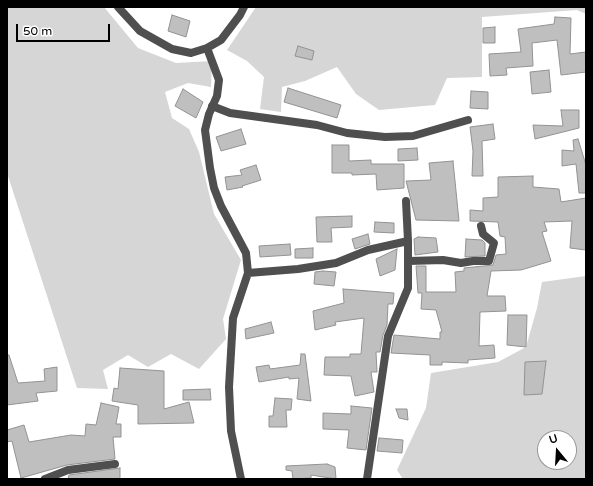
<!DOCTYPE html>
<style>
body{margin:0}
#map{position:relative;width:593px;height:486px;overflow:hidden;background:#fff;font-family:"Varela Round",sans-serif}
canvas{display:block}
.frame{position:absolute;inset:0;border:8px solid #000;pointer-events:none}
.north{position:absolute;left:537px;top:430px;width:40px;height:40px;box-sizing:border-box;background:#fff;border:1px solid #999;border-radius:50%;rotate:342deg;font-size:11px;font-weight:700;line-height:16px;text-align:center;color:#000}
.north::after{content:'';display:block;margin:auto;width:14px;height:18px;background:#000;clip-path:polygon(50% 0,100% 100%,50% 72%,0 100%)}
.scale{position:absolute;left:16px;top:24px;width:94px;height:18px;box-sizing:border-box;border:2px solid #000;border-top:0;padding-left:5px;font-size:12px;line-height:14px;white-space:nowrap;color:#000;-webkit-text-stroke:3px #fff;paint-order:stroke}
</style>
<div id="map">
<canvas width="593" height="486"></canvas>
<div class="frame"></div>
<div class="north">U</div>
<div class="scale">50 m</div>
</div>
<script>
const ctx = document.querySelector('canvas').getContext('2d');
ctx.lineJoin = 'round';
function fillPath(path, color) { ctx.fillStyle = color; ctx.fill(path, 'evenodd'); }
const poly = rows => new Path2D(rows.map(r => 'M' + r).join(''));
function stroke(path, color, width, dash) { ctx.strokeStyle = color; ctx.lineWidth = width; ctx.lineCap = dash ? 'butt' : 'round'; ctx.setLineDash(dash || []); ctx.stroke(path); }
const green = poly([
 [7,7,104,7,138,48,176,63,212,61,211,87,188,83,165,92,172,118,189,129,199,152,214,214,241,260,223,319,226,339,199,369,171,354,148,367,128,355,103,370,108,389,77,388,7,173],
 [256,7,586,7,586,14,577,10,482,17,482,77,447,78,435,105,379,110,356,94,337,67,305,81,282,87,281,112,260,109,264,77,247,61,227,50],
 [586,276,586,479,403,479,397,470,426,408,431,373,498,362,526,347,537,308,542,282],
 [545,438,569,438,569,462,545,462]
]);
const building = poly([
 [172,15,190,21,186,37,168,31,172,15],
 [555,17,571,18,570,54,586,52,586,72,561,75,557,40,532,43,533,66,506,68,507,75,490,76,489,54,521,52,518,29,554,24,555,17],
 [495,27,495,43,483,43,483,28,495,27],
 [298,46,314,51,312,60,295,56,298,46],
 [549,70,551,92,532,94,530,72,549,70],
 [288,88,341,105,337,118,284,102,288,88],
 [183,89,203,102,196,118,175,106,183,89],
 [471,91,488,92,488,109,470,108,471,91],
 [561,110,579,110,579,128,535,139,533,125,563,126,561,110],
 [493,124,495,139,482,141,483,176,472,176,473,151,470,127,493,124],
 [241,129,246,144,221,151,216,137,241,129],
 [578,139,586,165,586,193,579,193,576,164,562,166,562,150,574,151,573,140,578,139],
 [332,145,349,145,349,161,371,160,371,164,404,164,404,188,377,190,376,174,352,175,352,173,332,173,332,145],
 [417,148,418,160,398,161,398,149,417,148],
 [453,161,459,221,416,220,406,181,431,180,429,163,453,161],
 [256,165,261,180,242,186,243,187,227,190,225,177,242,175,240,170,256,165],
 [533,176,533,187,559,189,561,202,586,198,586,250,570,248,572,221,544,222,547,231,542,232,551,261,521,270,491,271,487,296,505,296,506,311,480,312,479,346,494,345,495,358,468,360,468,363,442,362,442,365,430,365,430,355,391,353,394,335,440,339,440,332,442,332,436,310,421,309,422,293,418,293,416,266,426,266,426,292,456,292,455,272,464,271,464,268,493,265,496,255,506,254,505,237,500,236,498,222,470,221,470,210,483,211,483,198,498,197,498,177,533,176],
 [352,216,352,227,331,228,332,242,317,242,316,217,352,216],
 [375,222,394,223,394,233,374,232,375,222],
 [368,234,370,244,355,249,352,239,368,234],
 [418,237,436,238,438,252,415,255,414,239,418,237],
 [466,239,482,240,485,243,485,256,465,257,466,239],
 [290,244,291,255,260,257,259,246,290,244],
 [313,248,313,258,295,258,295,249,313,248],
 [397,249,395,270,380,276,376,259,397,249],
 [323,271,336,272,334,286,314,284,315,272,323,271],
 [343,289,394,293,393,304,388,304,387,325,383,335,380,352,376,352,377,372,371,372,374,392,355,396,351,376,324,375,325,357,350,357,350,354,361,354,364,318,335,322,336,325,315,330,313,311,344,303,343,289],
 [508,315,527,315,526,347,507,345,508,315],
 [271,322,274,333,246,339,245,329,271,322],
 [301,354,305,354,311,401,297,399,299,378,289,379,289,377,259,382,256,367,269,365,270,369,300,365,301,354],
 [7,355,9,355,18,383,45,381,44,369,57,367,57,391,36,393,38,401,7,405,7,355],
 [546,361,542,394,524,395,525,362,546,361],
 [120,368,164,371,164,409,189,402,194,423,138,424,138,405,112,401,114,388,118,389,120,368],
 [210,389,211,400,183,400,183,390,210,389],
 [275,398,292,399,291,410,286,410,287,427,269,427,269,416,273,416,275,398],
 [101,403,119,407,116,424,121,424,121,437,113,437,115,459,67,465,21,478,12,441,7,442,7,430,24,425,29,442,71,435,85,436,86,424,96,425,101,403],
 [351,406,372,408,366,450,347,448,349,430,323,429,323,413,351,414,351,406],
 [396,409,407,409,408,420,399,418,396,409],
 [379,438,403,440,402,453,377,451,379,438],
 [327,464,335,467,336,479,311,475,311,478,293,479,292,471,286,470,286,466,327,464],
 [120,468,120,479,68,479,69,475,120,468]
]);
const street = poly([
 [118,7,140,31,172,49,191,53,207,48,221,40,240,15,244,7],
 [207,48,219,80,217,96,209,114,205,130,210,168,214,188,221,206,246,253,248,273,233,318,229,387,231,431,241,479],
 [212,106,230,113,317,125,347,133,385,137,413,136,468,120],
 [409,261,443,260,461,263,473,261,489,261,494,243,483,234,481,226],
 [248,273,298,269,336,263,368,250,408,241,406,201],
 [45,479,68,470,115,464],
 [367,479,388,336,408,288,408,241]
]);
fillPath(green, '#d6d6d6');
fillPath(building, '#bfbfbf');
stroke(building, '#939393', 1);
stroke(street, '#4f4f4f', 8);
</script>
